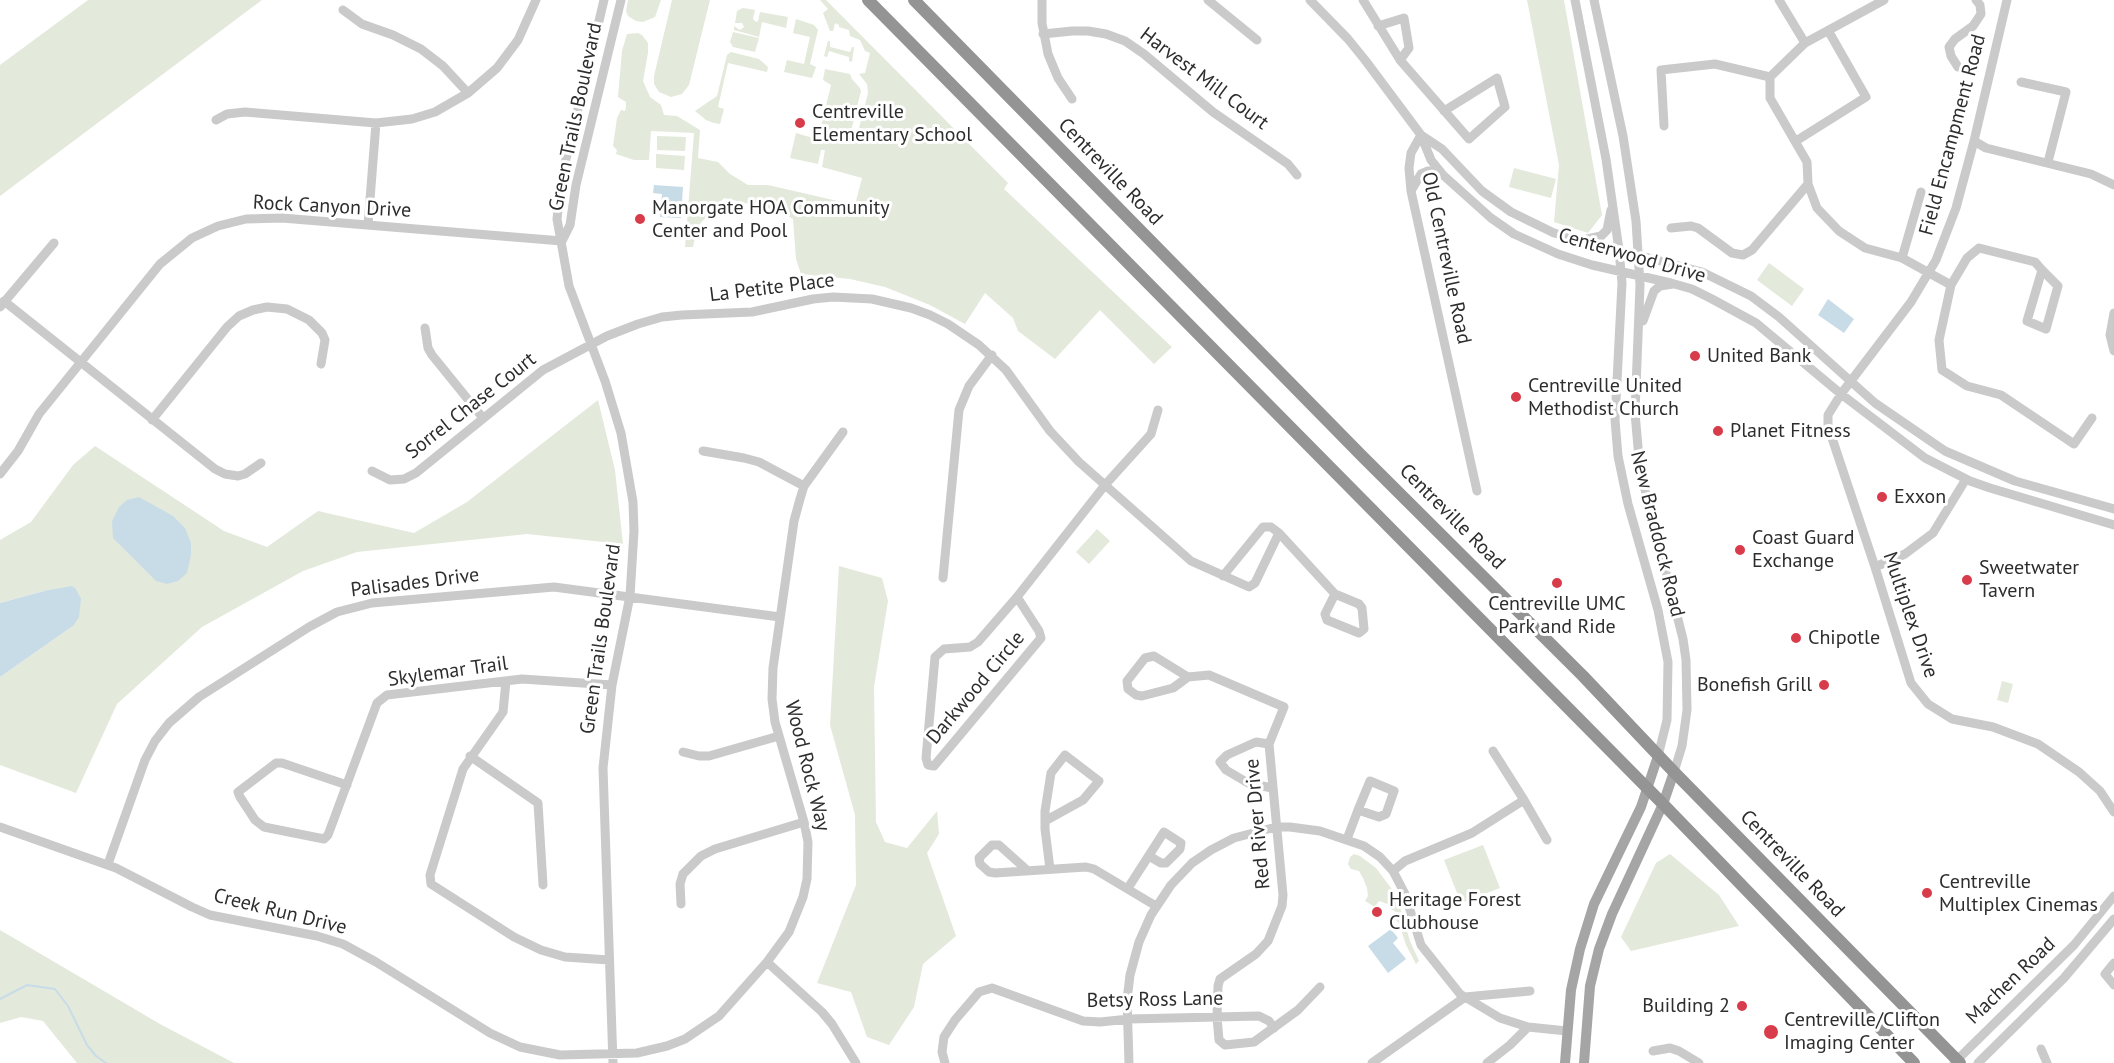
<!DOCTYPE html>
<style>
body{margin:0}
canvas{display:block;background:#fff}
</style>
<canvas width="2114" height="1063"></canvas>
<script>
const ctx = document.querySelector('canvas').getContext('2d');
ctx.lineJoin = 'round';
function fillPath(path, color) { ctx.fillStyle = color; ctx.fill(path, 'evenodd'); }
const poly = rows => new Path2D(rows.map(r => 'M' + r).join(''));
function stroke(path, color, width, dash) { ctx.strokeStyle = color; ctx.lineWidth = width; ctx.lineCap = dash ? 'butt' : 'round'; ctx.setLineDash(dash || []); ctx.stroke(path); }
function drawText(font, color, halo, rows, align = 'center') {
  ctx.font = font + ' "PT Sans",sans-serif'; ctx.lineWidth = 6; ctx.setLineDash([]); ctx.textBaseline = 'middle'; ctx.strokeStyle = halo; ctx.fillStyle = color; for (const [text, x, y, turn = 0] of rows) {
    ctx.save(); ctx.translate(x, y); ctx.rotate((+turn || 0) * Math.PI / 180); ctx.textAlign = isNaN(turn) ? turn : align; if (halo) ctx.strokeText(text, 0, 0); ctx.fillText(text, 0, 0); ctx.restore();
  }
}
const green = poly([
 [88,0,262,0,0,196,0,65],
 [628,0,661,0,655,17,643,22,636,21,628,16,626,11],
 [672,0,710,0,689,85,682,94,671,97,659,92,654,84,654,76],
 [820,0,826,0,1008,183,1004,189,1172,347,1154,364,1100,310,1055,359,1018,331,1013,318,985,293,965,324,930,305,885,287,850,279,801,274,796,259,793,219,780,211,724,198,697,227,693,247,685,247,694,133,651,131,649,160,634,160,616,154,617,150,613,146,617,118,621,110,625,111,626,107,626,102,618,97,622,51,627,34,638,33,642,35,648,43,648,53,643,81,650,97,661,105,664,115,677,116,700,130,698,158,718,162,730,174,748,185,768,185,855,205,862,178,822,167,825,150,821,150,818,164,790,158,796,133,813,138,819,134,831,85,823,80,825,69,850,74,852,79,860,88,861,91,850,135,857,136,868,93,867,84,859,74,865,73,870,53,865,51,860,40,850,36,849,30,839,27,839,25,835,23,833,31,830,31,823,13,828,9],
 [1527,0,1564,0,1602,215,1588,233,1554,222,1559,165],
 [743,8,755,10,753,19,756,22,758,21,760,12,788,17,786,28,762,22,759,37,734,30,734,26,740,30,744,27,742,23,735,23,737,11],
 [796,19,814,25,818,30,810,64,816,67,812,78,784,72,787,60,804,64,810,37,793,33],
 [733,32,759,38,755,52,733,47,730,42],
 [828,41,830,41,830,47,850,52,852,47,854,47,852,62,849,61,849,57,829,51,827,57,824,56],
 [731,52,759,59,768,67,767,72,728,63,718,107,724,109,720,124,714,123,706,120,695,111,717,96,727,55],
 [657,136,686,137,685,151,657,150],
 [656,154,685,156,684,170,656,168],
 [1514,168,1556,179,1551,198,1509,187],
 [1769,263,1804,289,1792,306,1757,280],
 [598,400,615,470,623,544,527,534,357,552,303,571,202,627,117,704,76,793,0,765,0,677,73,626,44,591,0,603,0,540,31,522,73,465,95,446,224,531,267,547,318,511,414,533,467,502],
 [1097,529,1110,541,1089,564,1076,552],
 [839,566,882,578,888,601,874,687,876,822,885,842,907,848,937,811,939,834,927,853,956,936,923,964,914,1007,889,1045,867,1037,851,992,817,983,856,885,855,815,830,725],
 [2002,681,2013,684,2008,703,1997,700],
 [1483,845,1500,888,1461,903,1444,860],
 [1354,854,1360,856,1376,868,1394,892,1399,904,1410,941,1419,961,1416,964,1406,945,1399,923,1393,917,1396,912,1389,908,1390,905,1379,901,1375,907,1365,901,1368,896,1367,888,1363,878,1359,871,1351,869,1348,864,1350,857],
 [1670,854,1719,895,1739,926,1631,951,1621,937,1656,863],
 [0,930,160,1024,234,1063,77,1063,43,1021,21,1017,0,1023]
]);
const water = poly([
 [654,185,683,187,681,218,660,217,662,194,653,193],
 [1828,299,1854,319,1844,333,1818,315],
 [139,497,173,516,185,528,191,543,191,555,187,573,178,581,167,584,156,581,113,538,112,521,119,507,127,500],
 [72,586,76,589,81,599,79,617,73,626,0,677,0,603,44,591],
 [1391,929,1398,938,1393,943,1406,959,1388,973,1368,946]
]);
const stream = poly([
 [0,999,27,985,55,989,68,1006,87,1045,96,1056,106,1063]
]);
const minor = poly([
 [604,0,562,176,557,219,569,286,605,381,621,433,633,502,634,531,630,596,612,685,603,768,613,1063],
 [1042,0,1042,23,1048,54,1058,78,1072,99],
 [1208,0,1257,40],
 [1310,0,1348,39,1365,60,1421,135,1431,160,1443,175,1491,218,1514,234,1558,254,1592,265,1671,283,1692,289,1712,299,1756,323,1841,394,1925,458,1970,481,1990,488,2114,525],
 [1363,0,1400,60,1469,139,1505,107,1497,78,1444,111],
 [1575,0,1606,159,1619,250,1622,283,1615,420,1618,456,1628,504,1658,610,1668,662,1667,720,1658,756],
 [1594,0,1623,136,1636,221,1640,285,1635,413,1640,470,1683,639,1686,660,1687,710,1682,746,1674,772],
 [1779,0,1805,43],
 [1884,0,1805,43,1770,77,1770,98,1807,162,1808,184,1817,208,1839,231,1865,248,1902,258,1951,285],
 [2007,0,1974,141,1956,208,1936,260,1911,302,1841,394,1828,415,1828,426,1875,567,1911,683,1928,704,1952,719,1993,727,2038,744,2079,772,2100,791,2114,812],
 [343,10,362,24,393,35,421,49,443,66,468,93],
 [1378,26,1404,18,1409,48,1400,60],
 [1043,34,1072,31,1088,31,1106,34,1125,41,1144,54,1213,112,1288,164,1297,175],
 [1958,67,1951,56,1949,47,1955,39,1973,26,1981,14,1980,5,1976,0],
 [2021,82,2066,92,2048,162],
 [216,120,227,114,245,112,376,123,412,119,435,112,468,93,497,68,518,40,536,0],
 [1664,126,1661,70,1715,64,1770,77],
 [1421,135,1442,149,1482,191,1511,212,1554,233,1702,272,1751,296,1779,317,1875,403,1945,451,2015,481,2114,509],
 [1421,135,1411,153,1409,168,1411,191,1477,491],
 [1796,141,1866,97,1829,32],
 [1974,141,1986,148,2091,174,2114,185],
 [1411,191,1421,174,1428,171,1440,171],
 [368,225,376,123],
 [1671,228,1691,226,1698,228,1732,253,1743,255,1752,250,1808,184],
 [1587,239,1601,236,1607,230,1611,210],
 [562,241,570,225,576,185,621,0],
 [1902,258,1921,192],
 [2042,270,2027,321,2046,329,2058,286,2042,270,2035,262,1979,248,1967,258,1951,285,1939,340,1942,370,1967,386,2001,395,2074,444,2092,418],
 [4,301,215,469,225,474,238,476,245,474,261,463],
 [0,307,54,243],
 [2114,313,2110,335,2114,351],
 [1643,321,1654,291,1660,286,1673,284],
 [425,328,428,348,432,355,483,418],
 [152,420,227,327,239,316,253,310,267,307,287,309,309,320,322,333,325,340,321,364],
 [703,451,744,458,759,462,804,486],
 [372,471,390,480,404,479,416,473,543,370,607,336,638,324,662,317,682,315,752,312,813,299,833,297,872,299,911,308,930,315,948,324,979,345,1006,370,1050,431,1079,462,1191,561,1249,587,1255,583,1279,533,1335,594,1359,604,1362,608,1364,629,1359,633,1327,620,1325,614,1335,594],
 [0,474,18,451,39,414,160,264,192,238,218,226,246,219,282,218,562,241],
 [1875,567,1905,554,1933,533,1966,479],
 [1223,576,1263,527,1271,527,1279,533],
 [943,578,959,410,969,386,992,355],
 [1017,597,1039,631,1041,638,934,766,928,765,926,758,935,657,944,649,970,647,978,642,1017,597,1105,485,1151,434,1158,410],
 [1188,677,1154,656,1145,658,1127,681,1128,689,1136,695,1142,696,1173,688,1188,677,1209,675,1284,707,1269,744,1283,895,1282,906,1268,941,1256,954,1220,979,1218,986,1217,1017,1219,1040,1225,1045,1254,1042,1298,1010,1320,987],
 [506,681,503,712,463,769,430,875,431,884,514,937,541,950,565,957,609,960],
 [1269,744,1256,742,1227,755,1220,762,1226,770,1248,783,1272,788],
 [1493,751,1524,800,1547,840],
 [683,752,699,756,709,756,779,736],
 [470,756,538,803,543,885],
 [347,785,282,763,276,763,238,792,240,797,255,820,264,827,324,839,328,835,377,703,387,695,522,679,612,685],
 [1045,821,1083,800,1099,781,1065,755,1051,773,1045,811,1045,829,1050,869],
 [0,827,116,868,192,907,210,915,317,936,343,944,376,962,490,1033,520,1047,560,1055,637,1053,667,1046,685,1039,719,1016,767,962,789,932,803,897,807,879,808,842,804,822,775,722,772,699,773,668,794,521,800,499,804,486,843,432],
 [1347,839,1358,810,1370,781,1394,791,1386,814,1379,817,1358,810],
 [108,864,145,760,155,741,169,723,199,697,309,627,337,612,372,603,554,587,780,617],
 [1028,871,999,845,992,845,979,858,980,864,989,872,995,873,1086,867,1094,869,1156,906],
 [1393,871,1405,894,1421,945,1460,994,1500,1018,1528,1027,1567,1031],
 [1128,888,1164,832,1181,843,1180,849,1166,863,1161,863,1149,856],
 [681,904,680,884,683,874,701,856,715,849,804,822],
 [767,962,822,1012,832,1024,856,1063],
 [2114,963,2105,974,2114,985],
 [2041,1049,2047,1063],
 [1653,1051,1670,1048,1679,1051,1699,1063],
 [945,1063,942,1052,944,1037,955,1020,979,992,992,988,1083,1021,1100,1022,1129,1019,1259,1016,1269,1021,1274,1028],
 [1129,1063,1127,1000,1130,975,1139,942,1151,915,1171,885,1192,863,1211,850,1234,838,1276,827,1290,827,1320,831,1364,846,1380,857,1393,871,1405,861,1472,833,1524,800],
 [1372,1063,1465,997,1530,991],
 [1487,1063,1510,1045,1528,1027],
 [1954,1063,2074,945,2114,896],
 [1978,1063,2064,978,2114,919]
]);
const major = poly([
 [1565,1063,1571,990,1580,949,1594,904,1641,807,1658,756],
 [1584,1063,1590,986,1599,949,1612,914,1663,804,1674,772]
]);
const highway = poly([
 [868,0,1663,804,1914,1063],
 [914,0,1362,456,1583,676,1674,772,1960,1063]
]);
const markers = [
 [800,123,6,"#d83b49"],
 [640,219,6,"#d83b49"],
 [1695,356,6,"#d83b49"],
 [1516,397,6,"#d83b49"],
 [1718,431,6,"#d83b49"],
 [1882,497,6,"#d83b49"],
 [1740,550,6,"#d83b49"],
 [1967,580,6,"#d83b49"],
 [1557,583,6,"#d83b49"],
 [1796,638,6,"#d83b49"],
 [1824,685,6,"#d83b49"],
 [1927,893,6,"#d83b49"],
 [1377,912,6,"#d83b49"],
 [1742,1006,6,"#d83b49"],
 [1771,1032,8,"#d83b49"]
];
const streetNames = [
 ["Harvest Mill Court",1204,79,37],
 ["Green Trails Boulevard",576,117,-78],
 ["Field Encampment Road",1953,135,-75],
 ["Centreville Road",1110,172,46],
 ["Rock Canyon Drive",332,207,3],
 ["Centerwood Drive",1632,256,16],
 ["Old Centreville Road",1446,258,78],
 ["La Petite Place",772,288,-7],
 ["Sorrel Chase Court",471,406,-38],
 ["Centreville Road",1452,517,45],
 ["New Braddock Road",1657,534,76],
 ["Palisades Drive",415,583,-7],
 ["Multiplex Drive",1910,615,71],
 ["Green Trails Boulevard",601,639,-82],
 ["Skylemar Trail",448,672,-8],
 ["Darkwood Circle",976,688,-50],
 ["Wood Rock Way",807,766,76],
 ["Red River Drive",1258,824,-95],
 ["Centreville Road",1792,864,46],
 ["Creek Run Drive",280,912,14],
 ["Machen Road",2011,981,-44],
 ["Betsy Ross Lane",1155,1000,-1]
];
const poiNames = [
 ["Centreville",812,112],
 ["Elementary School",812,135],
 ["Manorgate HOA Community",652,208],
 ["Center and Pool",652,231],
 ["United Bank",1707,356],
 ["Centreville United",1528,386],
 ["Methodist Church",1528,409],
 ["Planet Fitness",1730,431],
 ["Exxon",1894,497],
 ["Coast Guard",1752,538],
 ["Exchange",1752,561],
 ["Sweetwater",1979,568],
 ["Tavern",1979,591],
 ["Centreville UMC",1557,604,"center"],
 ["Park and Ride",1557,627,"center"],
 ["Chipotle",1808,638],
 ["Bonefish Grill",1812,685,"right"],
 ["Centreville",1939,882],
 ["Multiplex Cinemas",1939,905],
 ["Heritage Forest",1389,900],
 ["Clubhouse",1389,923],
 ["Building 2",1730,1006,"right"],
 ["Centreville/Clifton",1784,1020],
 ["Imaging Center",1784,1043]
];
fillPath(green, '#e3e9db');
fillPath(water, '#c8dce8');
stroke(stream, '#c8dce8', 2);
stroke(minor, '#cacaca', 9);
stroke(major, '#a5a5a5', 10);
stroke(highway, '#949494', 12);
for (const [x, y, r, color] of markers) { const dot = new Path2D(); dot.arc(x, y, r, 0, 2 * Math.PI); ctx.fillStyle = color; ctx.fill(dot); stroke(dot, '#fff', 2); }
drawText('20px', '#2d2d2d', '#fff', streetNames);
drawText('20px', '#2d2d2d', '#fff', poiNames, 'left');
</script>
